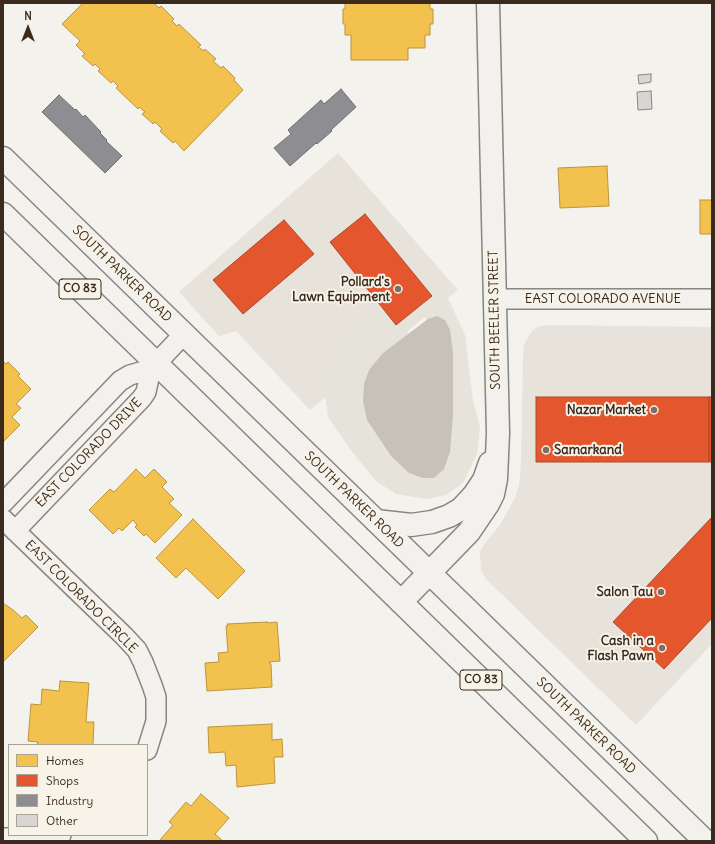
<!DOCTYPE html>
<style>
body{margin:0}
#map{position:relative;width:715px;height:844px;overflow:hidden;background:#f4f2ec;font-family:Delius,sans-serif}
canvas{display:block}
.frame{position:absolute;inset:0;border:4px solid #3b2a1e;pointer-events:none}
.legend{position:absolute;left:8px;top:744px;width:140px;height:92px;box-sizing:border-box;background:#f7f3e8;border:1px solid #aca397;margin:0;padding:5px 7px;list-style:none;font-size:12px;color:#3b2a1e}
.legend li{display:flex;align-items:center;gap:8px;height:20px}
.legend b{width:20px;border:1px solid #aca397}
.north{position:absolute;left:8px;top:8px;width:40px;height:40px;-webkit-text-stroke:3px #f7f3e8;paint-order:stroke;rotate:0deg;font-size:11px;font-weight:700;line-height:16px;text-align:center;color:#3b2a1e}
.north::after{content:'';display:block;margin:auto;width:14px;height:18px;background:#3b2a1e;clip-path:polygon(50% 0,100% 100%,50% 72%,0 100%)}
</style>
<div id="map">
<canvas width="715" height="844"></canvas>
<div class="frame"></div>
<ul class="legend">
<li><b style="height:11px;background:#f2c14e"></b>Homes</li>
<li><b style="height:11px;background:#e4572e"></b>Shops</li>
<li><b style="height:11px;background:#8d8d92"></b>Industry</li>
<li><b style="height:11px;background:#d8d6d2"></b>Other</li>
</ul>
<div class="north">N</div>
</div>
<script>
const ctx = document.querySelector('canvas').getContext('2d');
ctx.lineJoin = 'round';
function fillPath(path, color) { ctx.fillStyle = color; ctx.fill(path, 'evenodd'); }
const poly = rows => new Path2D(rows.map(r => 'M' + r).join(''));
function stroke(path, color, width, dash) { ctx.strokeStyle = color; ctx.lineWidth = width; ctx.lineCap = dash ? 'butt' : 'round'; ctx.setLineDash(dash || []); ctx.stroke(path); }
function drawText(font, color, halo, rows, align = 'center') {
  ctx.font = font + ' Delius,sans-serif'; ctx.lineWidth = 4; ctx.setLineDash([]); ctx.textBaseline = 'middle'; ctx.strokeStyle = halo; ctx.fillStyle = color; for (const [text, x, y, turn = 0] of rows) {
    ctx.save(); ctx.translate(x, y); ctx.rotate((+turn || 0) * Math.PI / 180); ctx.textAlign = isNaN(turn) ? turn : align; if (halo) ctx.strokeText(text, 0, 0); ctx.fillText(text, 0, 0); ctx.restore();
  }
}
const built = poly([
 [338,153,458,290,310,410,236,331,219,336,179,292],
 [549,325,712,327,712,644,636,725,486,579,481,570,480,552,485,543,500,525,515,498,519,485,521,464,523,356,524,345,528,337,533,330,540,326]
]);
const green = poly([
 [436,290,447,296,465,335,473,401,480,426,477,454,463,483,446,495,427,499,396,494,376,481,350,449,328,417,325,393,327,373,338,346,357,321,386,304,402,310,408,320,408,336,435,339,425,317,419,297,421,292]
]);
const water = poly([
 [437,316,445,320,450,330,453,353,453,414,450,452,444,469,434,478,423,478,409,473,391,456,367,420,363,401,364,384,369,370,383,353,428,319]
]);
const homes = poly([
 [83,3,154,3,159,8,161,6,174,19,172,21,177,26,179,24,201,45,198,47,204,51,205,49,216,59,213,61,221,68,223,66,235,78,234,80,243,90,184,151,175,141,173,143,160,131,162,129,155,122,153,124,142,114,145,112,139,107,138,109,116,88,118,86,113,81,111,83,98,71,100,69,95,64,93,66,82,56,85,54,76,45,80,41,62,24,83,3],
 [345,3,430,3,430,9,433,9,433,24,430,24,430,35,425,35,425,48,408,48,408,60,351,60,351,35,345,35,345,24,343,24,343,9,345,9,345,3],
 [607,166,609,206,560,208,558,168,607,166],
 [700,200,712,200,712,234,700,234,700,200],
 [3,361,6,364,8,362,20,374,18,376,31,389,16,404,21,408,12,417,20,425,3,442,3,361],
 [136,469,145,478,154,469,167,482,162,487,174,499,169,503,182,515,155,543,146,534,144,536,135,527,137,525,133,520,122,531,119,528,113,534,89,510,110,489,114,492,136,469],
 [193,519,245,571,218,599,186,568,176,578,156,558,193,519],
 [3,603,13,610,22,618,26,615,38,627,3,662,3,603],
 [267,622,267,623,277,622,280,661,269,662,271,664,272,687,207,691,205,663,219,662,218,653,228,652,226,626,228,626,227,624,267,622],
 [60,681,89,683,86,722,94,722,93,745,37,745,38,742,28,741,31,704,41,705,42,689,59,691,60,681],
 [272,724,272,740,282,739,283,757,274,757,275,783,237,787,236,765,226,766,225,752,209,753,208,727,272,724],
 [201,794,229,818,215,834,223,841,159,841,173,825,169,822,186,802,191,806,201,794]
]);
const shops = poly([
 [365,214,432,296,396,325,330,242,365,214],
 [284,220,314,254,243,314,213,280,284,220],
 [536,397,709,397,709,462,536,462,536,397],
 [709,397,712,397,712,462,709,462,709,397],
 [712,517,712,618,664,669,613,622,712,517]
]);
const industry = poly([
 [341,89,356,107,331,130,332,131,317,144,316,143,290,166,274,148,291,134,288,130,321,100,324,104,341,89],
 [59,95,75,110,76,109,83,117,85,115,101,132,100,133,107,140,106,141,122,156,105,173,42,112,59,95]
]);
const building = poly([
 [651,74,651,82,639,84,638,75,651,74],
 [651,91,652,109,638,110,637,92,651,91]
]);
const street = poly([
 [495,299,712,299],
 [3,503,120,381,130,375,151,369,184,334],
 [3,519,124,636,137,650,143,662,152,685,156,697,156,721,147,750],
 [15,531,142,398,146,392,151,369],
 [3,838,50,837,61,835]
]);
const secondary = poly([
 [376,521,411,525,432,522,449,516,461,509,474,495,484,480,490,463],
 [401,602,469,532,488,504,493,494,496,479,498,433,488,3]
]);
const primary = poly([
 [3,158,705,841],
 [3,214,646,841]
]);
const markers = [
 [398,289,4,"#7c7066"],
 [654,410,4,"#7c7066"],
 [546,450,4,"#7c7066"],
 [661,592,4,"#7c7066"],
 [662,648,4,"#7c7066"]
];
const shields = [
 [80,289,42],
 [481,680,42]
];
const shieldNames = [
 ["CO 83",80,289],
 ["CO 83",481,680]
];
const streetNames = [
 ["SOUTH PARKER ROAD",122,274,44],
 ["EAST COLORADO AVENUE",603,299],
 ["SOUTH BEELER STREET",495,320,-91],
 ["EAST COLORADO DRIVE",89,453,-46],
 ["SOUTH PARKER ROAD",354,500,44],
 ["EAST COLORADO CIRCLE",81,597,45],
 ["SOUTH PARKER ROAD",586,726,44]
];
const poiNames = [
 ["Pollard's",390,282],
 ["Lawn Equipment",390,297],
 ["Nazar Market",646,410],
 ["Samarkand",554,450,"left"],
 ["Salon Tau",653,592],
 ["Cash in a",654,641],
 ["Flash Pawn",654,656]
];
fillPath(built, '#e7e2da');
fillPath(green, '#e6e3da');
fillPath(water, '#c7c1b7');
fillPath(homes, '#f2c14e');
stroke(homes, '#bb9440', 1);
fillPath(shops, '#e4572e');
stroke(shops, '#b14a29', 1);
fillPath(industry, '#8d8d92');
stroke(industry, '#746f6f', 1);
fillPath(building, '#d8d6d2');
stroke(building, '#898580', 1);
stroke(street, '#898580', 22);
stroke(secondary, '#898580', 25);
stroke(primary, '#898580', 25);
stroke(street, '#f2f1ed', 19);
stroke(secondary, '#f2f1ed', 22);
stroke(primary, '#f2f1ed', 22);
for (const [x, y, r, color] of markers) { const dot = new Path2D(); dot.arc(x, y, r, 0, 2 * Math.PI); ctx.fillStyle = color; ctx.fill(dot); stroke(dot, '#f7f3e8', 1.5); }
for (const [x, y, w] of shields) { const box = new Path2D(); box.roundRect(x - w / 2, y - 10, w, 20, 3); ctx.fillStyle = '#f7f3e8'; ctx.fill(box); stroke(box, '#3b2a1e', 1); }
drawText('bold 12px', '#3b2a1e', null, shieldNames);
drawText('13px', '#3b2a1e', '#f7f3e8', streetNames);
drawText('bold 13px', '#3b2a1e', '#f7f3e8', poiNames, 'right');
</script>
